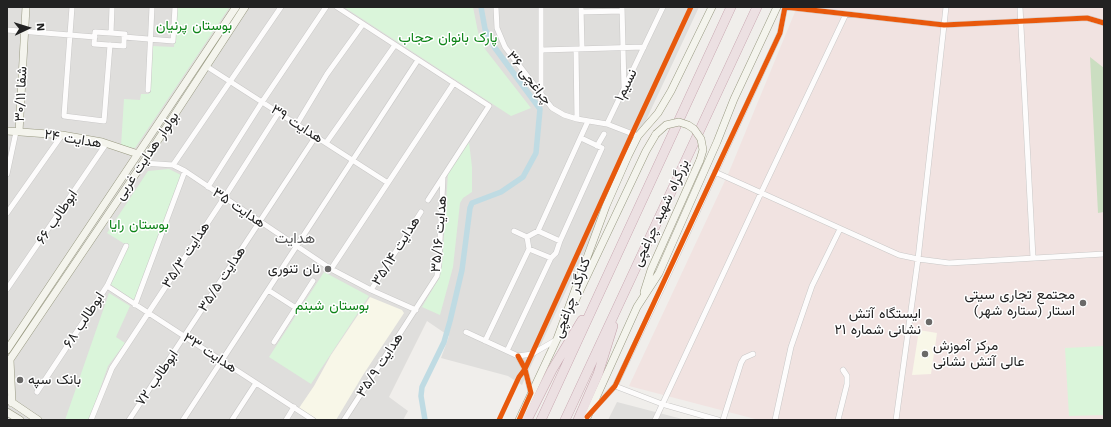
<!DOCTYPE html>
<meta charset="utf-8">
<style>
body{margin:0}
#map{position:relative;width:1111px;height:427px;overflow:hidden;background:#f0eeeb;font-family:"Work Sans",sans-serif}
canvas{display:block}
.frame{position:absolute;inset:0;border:8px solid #222;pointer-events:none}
.north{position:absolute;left:8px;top:8px;width:40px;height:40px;-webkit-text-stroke:3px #fff;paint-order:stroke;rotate:86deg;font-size:11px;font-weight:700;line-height:16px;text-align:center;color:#222}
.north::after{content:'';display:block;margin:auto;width:14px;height:18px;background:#222;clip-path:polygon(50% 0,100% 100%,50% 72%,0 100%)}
</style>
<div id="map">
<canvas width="1111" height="427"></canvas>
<div class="frame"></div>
<div class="north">N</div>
</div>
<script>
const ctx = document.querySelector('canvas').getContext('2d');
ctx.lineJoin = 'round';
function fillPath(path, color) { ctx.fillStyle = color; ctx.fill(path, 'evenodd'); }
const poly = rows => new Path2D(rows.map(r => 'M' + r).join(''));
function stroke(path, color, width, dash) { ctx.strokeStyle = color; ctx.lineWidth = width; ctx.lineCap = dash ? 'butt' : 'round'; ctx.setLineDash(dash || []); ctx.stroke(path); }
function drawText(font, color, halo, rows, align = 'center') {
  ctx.font = font + ' "Work Sans",Vazirmatn,sans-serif'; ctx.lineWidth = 3; ctx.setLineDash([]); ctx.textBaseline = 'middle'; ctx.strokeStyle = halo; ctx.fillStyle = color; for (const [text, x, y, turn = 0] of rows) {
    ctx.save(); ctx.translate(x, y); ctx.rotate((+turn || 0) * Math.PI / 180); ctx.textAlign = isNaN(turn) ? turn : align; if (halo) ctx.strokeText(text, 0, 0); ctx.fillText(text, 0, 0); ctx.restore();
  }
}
const residential = poly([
 [7,7,699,7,522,385,508,376,441,358,449,336,427,321,389,397,408,411,403,420,7,420],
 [617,402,686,420,608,420]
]);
const commercial = poly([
 [797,7,1104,7,1104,420,759,420,629,386,729,172]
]);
const education = poly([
 [370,297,402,310,404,313,363,375,336,420,318,420,299,408,314,386,331,355],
 [919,330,937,333,931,374,912,375]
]);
const forest = poly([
 [1090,57,1104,68,1104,212,1098,213]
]);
const park = poly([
 [177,7,228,7,229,8,135,148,121,146,124,99,140,100,141,94,149,94,152,46,174,47],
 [344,7,473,7,478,32,485,49,531,108,511,116],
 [469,142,472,167,472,192,463,198,460,203,453,267,440,315,422,307,438,280,442,266,448,173],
 [169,169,181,175,135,301,110,284,128,246,107,233,148,171],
 [324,272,369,296,311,384,269,357],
 [109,293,130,306,116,337,125,343,108,366,89,420,65,420],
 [1104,346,1104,415,1069,416,1065,348]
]);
const canal = poly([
 [425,420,421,396,422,387,444,342,450,321,462,270,470,208,472,203,501,192,523,177,536,153,540,109,495,48,485,29,481,7]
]);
const street = poly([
 [72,7,64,116,104,121,110,45],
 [337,7,489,106,428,200],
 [496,7,497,28,505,47,552,108,564,115,577,119,607,124,638,136],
 [541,7,541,93],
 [581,7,582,48],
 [622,7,624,88],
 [1020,7,1033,258],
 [581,12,622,11],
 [7,30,95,37],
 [111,33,112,7],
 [124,37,124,46,94,44,95,32,125,34,124,37,173,41,175,7],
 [576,49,577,119],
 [542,50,644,47],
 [206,66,388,183],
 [148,90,152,7],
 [297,124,327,74,363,24],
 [607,124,663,7],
 [326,143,395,45],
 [597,146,604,134],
 [143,163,173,165,185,171,331,269,371,290,416,310],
 [173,165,281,7],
 [715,172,899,255,918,259,949,263,1104,254],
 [7,174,16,132],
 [208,187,262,102,326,7],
 [7,213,62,135],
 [514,231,527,237],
 [538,231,560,241],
 [529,249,551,258],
 [331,269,454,83],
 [107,286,313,420],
 [7,289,106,144],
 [268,290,296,308],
 [371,290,421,212],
 [135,305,185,171],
 [466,332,518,356,532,354,556,340],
 [485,341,529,249,527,237,538,231,588,121],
 [274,342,313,281],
 [507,351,551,258,556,253,560,241,602,148,581,138],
 [518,356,525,369,531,393],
 [615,386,662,404,718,420],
 [37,392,107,286,126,246],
 [591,412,615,386,662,288,780,33,785,7,944,25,1087,18,1104,23],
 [91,420,112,368,224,198,279,112],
 [129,420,316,136],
 [183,420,418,60],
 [232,420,256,383],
 [286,420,294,407],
 [344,420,437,276,439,263,443,177],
 [655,420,761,193,846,14],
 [723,420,741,363,744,358,753,354],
 [775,420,791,347,812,286,840,229],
 [838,420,847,384,847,376,843,370],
 [896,420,918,259,946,7]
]);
const secondary = poly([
 [7,131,62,135,102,142,138,154],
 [19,132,26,7],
 [644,292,651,270,700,160],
 [575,301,646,151,656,134],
 [7,350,236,7],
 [10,360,12,403],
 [7,364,143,163,245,7],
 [7,399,38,420],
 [7,412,20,420],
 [519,420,557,339,606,206,628,156,638,136,658,113,671,91,712,7],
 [586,420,637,307,659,273,717,142,734,99,777,7]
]);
const highway = poly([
 [527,420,552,370,582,320],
 [541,420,731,7],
 [565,420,757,7],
 [578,420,598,374,613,326]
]);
const secondaryBridge = poly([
 [656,134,666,125,679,122,688,125,694,129,701,139,703,150,700,160]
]);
const cycleway = poly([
 [518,356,525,369,531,393,519,420],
 [587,417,615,386,780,33,785,7,944,25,1087,18,1104,23],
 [499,420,519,377,525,369,632,134,691,7]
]);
const markers = [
 [328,269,4,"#6a6968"],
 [1083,303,4,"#6a6968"],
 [929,322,4,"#6a6968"],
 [925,354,4,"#6a6968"],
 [20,380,4,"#6a6968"]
];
const parkNames = [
 ["بوستان پرنیان",194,26],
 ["پارک بانوان حجاب",448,38],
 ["بوستان رایا",139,225],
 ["بوستان شبنم",332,306]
];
const streetNames = [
 ["چراغچی ۳۶",529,78,52],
 ["نسیم۱",626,85,-64],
 ["شفا ۳۰/۱۱",21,94,-87],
 ["هدایت ۳۹",297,124,33],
 ["هدایت ۲۴",73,139,9],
 ["بولوار هدایت غربی",147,156,-56],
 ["هدایت ۳۵",239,208,34],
 ["بزرگراه شهید چراغچی",661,213,-65],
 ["ابوطالب ۶۶",57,217,-56],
 ["هدایت ۳۵/۱۶",439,234,-85],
 ["هدایت ۳۵/۱۴",396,251,-58],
 ["هدایت ۳۵/۳",186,255,-57],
 ["هدایت ۳۵/۵",222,279,-57],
 ["کنارگذر چراغچی",572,298,-70],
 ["ابوطالب ۶۸",84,320,-57],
 ["هدایت ۳۳",210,353,33],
 ["هدایت ۳۵/۹",380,365,-57],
 ["ابوطالب ۷۲",157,378,-56]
];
const poiNames = [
 ["نان تنوری",320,269],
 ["مجتمع تجاری سیتی",1075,295],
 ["استار (ستاره شهر)",1075,311],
 ["ایستگاه آتش",921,314],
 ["نشانی شماره ۲۱",921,330],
 ["مرکز آموزش",933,346,"left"],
 ["عالی آتش نشانی",933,362,"left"],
 ["بانک سپه",28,380,"left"]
];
const neighbourhoodNames = [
 ["هدایت",295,239]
];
fillPath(residential, '#dfdedc');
fillPath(commercial, '#f1e3e1');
fillPath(education, '#f8f7e8');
fillPath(forest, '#cbdec1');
fillPath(park, '#daf5da');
stroke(canal, '#bfdbe3', 5.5);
stroke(street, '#c9c8c7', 6);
stroke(secondary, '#999a82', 8);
stroke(highway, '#c5a2ac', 10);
stroke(street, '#fdfcfc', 5);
stroke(secondary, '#f4f4ed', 7);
stroke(highway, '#ece0e2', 9);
stroke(secondaryBridge, '#999a82', 8, []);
stroke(secondaryBridge, '#f4f4ed', 7);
stroke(cycleway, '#e8590c', 5);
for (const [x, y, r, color] of markers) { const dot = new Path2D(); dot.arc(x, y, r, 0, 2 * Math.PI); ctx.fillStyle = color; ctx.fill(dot); stroke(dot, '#fff', 1.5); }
drawText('14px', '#0c8416', '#fff', parkNames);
drawText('14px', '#222', '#fff', streetNames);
drawText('14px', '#222', '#fff', poiNames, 'right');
drawText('15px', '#555', '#fff', neighbourhoodNames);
</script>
